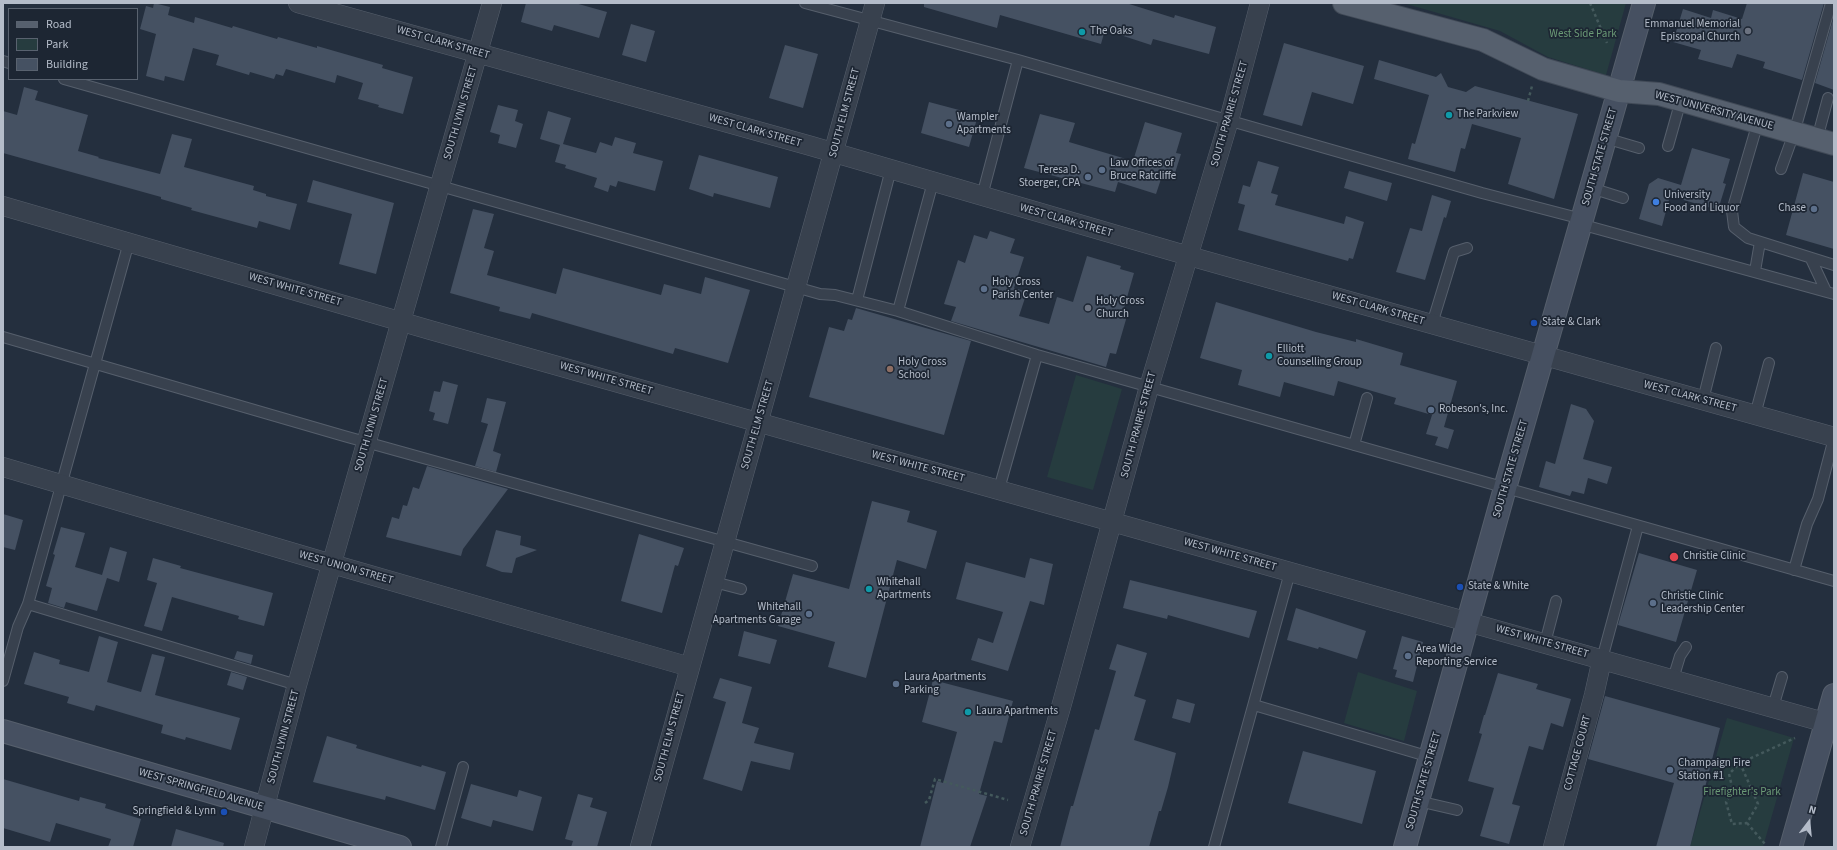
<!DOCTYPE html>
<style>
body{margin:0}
#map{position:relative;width:1837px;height:850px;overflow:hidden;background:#242f3e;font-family:"Source Sans 3",sans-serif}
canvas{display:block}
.frame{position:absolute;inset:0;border:4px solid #b4bcc9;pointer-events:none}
.legend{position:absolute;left:8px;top:8px;width:130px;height:72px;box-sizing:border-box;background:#1d2633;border:1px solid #59626f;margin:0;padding:5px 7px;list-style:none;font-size:12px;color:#b4bcc9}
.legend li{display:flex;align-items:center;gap:8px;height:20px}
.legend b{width:20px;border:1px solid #59626f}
.north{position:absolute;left:1789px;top:802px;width:40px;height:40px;-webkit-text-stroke:3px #1d2633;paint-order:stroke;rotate:16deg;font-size:11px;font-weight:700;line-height:16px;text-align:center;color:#b4bcc9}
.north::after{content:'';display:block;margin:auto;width:14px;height:18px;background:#b4bcc9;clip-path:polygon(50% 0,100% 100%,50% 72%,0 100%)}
</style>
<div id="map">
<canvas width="1837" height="850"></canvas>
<div class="frame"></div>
<ul class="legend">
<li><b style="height:5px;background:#56606e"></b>Road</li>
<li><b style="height:11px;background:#263c3f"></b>Park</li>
<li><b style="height:11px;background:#455162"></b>Building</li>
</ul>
<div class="north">N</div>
</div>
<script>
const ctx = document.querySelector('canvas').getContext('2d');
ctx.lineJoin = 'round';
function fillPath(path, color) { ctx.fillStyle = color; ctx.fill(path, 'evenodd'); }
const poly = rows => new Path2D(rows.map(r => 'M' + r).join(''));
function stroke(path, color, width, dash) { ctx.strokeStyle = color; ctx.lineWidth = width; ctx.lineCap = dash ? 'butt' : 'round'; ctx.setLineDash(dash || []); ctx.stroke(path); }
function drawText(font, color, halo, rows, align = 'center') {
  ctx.font = font + ' "Source Sans 3",sans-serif'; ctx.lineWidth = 3.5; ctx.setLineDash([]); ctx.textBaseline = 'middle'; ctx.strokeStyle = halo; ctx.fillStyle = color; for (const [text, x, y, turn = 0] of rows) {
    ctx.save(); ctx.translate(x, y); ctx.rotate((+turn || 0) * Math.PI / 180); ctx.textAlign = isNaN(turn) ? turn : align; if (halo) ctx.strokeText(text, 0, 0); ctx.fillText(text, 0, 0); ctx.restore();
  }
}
const green = poly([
 [1403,3,1626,3,1606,75,1548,57,1500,31],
 [1076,375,1122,389,1093,490,1047,477],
 [1358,672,1417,691,1404,741,1344,723],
 [1727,718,1794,738,1763,847,1690,847]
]);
const building = poly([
 [154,3,170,7,168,15,194,23,195,17,232,28,233,26,277,39,278,37,317,48,317,46,383,65,382,68,413,77,403,114,378,107,379,105,358,99,363,83,337,75,335,83,286,69,283,76,276,74,274,79,250,72,249,75,216,65,219,55,193,48,184,81,165,76,164,81,146,76,156,34,140,29,146,6,153,8],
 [526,3,575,3,607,12,599,38,554,25,552,31,521,22],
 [924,3,1126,3,1174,18,1175,15,1216,27,1209,54,1153,39,1151,45,1105,30,1101,44,1000,15,997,28,924,7],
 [1747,3,1824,3,1802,80,1763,68,1765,62,1737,54,1732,68,1698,59,1701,50,1673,42,1683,9,1711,18,1713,10,1742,19],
 [1834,16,1834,90,1815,83],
 [631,24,655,31,646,62,622,55],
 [1284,43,1364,66,1353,104,1312,92,1302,126,1263,115],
 [785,45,818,54,803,108,769,98],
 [1379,60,1436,77,1441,73,1448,87,1466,92,1475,86,1578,114,1554,199,1508,184,1521,138,1472,124,1465,149,1461,148,1455,172,1408,159,1412,143,1415,144,1429,95,1374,79],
 [24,87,38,91,35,100,88,115,78,151,99,157,98,158,160,174,172,134,192,139,184,167,254,186,253,190,266,194,266,196,297,204,290,230,259,221,257,228,191,210,192,208,161,199,161,197,3,153,3,111,17,115],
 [929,102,978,115,969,147,921,133],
 [498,105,518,110,515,121,523,124,516,148,498,143,500,135,490,132],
 [548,111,571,118,563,144,596,153,600,142,612,146,615,137,636,143,633,153,663,161,655,191,618,181,616,187,610,185,608,192,594,187,597,178,565,168,566,165,555,162,560,145,540,139],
 [1040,114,1075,123,1069,142,1133,161,1145,122,1182,133,1176,153,1181,154,1175,173,1164,170,1156,194,1118,182,1115,192,1024,168],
 [1692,148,1730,159,1723,183,1726,184,1718,210,1670,196,1662,226,1639,219,1649,184,1658,178,1681,185],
 [699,155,778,177,770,208,714,193,713,197,689,189],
 [1258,161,1279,167,1271,193,1278,195,1275,205,1344,224,1346,216,1364,222,1353,259,1349,258,1348,261,1238,230,1245,205,1238,203,1243,185,1250,187],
 [1349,171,1392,183,1387,201,1344,188],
 [1803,173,1834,182,1834,249,1786,235],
 [313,180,394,203,376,274,339,264,352,214,307,202],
 [1432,195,1451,201,1446,218,1444,217,1425,280,1396,272,1410,228,1422,231],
 [473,209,494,214,484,248,494,251,487,275,556,294,563,268,661,295,664,284,701,294,705,277,750,290,728,363,675,348,673,354,532,313,530,319,499,311,500,307,450,293],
 [990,231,1015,239,1010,253,1024,257,1014,288,1027,292,1019,316,1049,324,1057,297,1073,302,1087,256,1121,266,1120,269,1134,273,1122,315,1127,316,1116,354,1110,353,1106,367,951,321,956,307,944,304,958,260,965,263,974,235,987,239],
 [1216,302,1316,332,1356,342,1356,339,1403,353,1400,365,1457,381,1444,427,1454,430,1448,449,1435,445,1438,437,1426,434,1432,415,1394,404,1396,398,1338,381,1334,396,1284,382,1280,397,1238,385,1242,370,1200,358],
 [856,308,971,341,944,435,809,397,829,327,844,331,848,319,852,320],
 [443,381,458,385,448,424,433,420,435,413,429,411,434,391,440,392],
 [487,398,506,402,493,451,501,454,496,472,475,466,488,424,481,422],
 [1571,404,1586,409,1594,421,1583,459,1612,467,1607,484,1588,478,1584,494,1572,491,1570,496,1539,487,1546,461,1555,464],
 [427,466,508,489,463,549,461,556,386,537,392,517,399,519,403,505,407,506,413,487,419,489],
 [872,501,910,511,907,522,937,531,926,569,897,560,866,678,828,667,835,642,778,626,793,574,849,589],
 [3,514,23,520,15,550,3,547],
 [61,527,85,533,75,567,102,575,110,547,127,552,119,582,107,578,97,611,66,602,64,608,48,603,52,588,46,586,55,555,53,554],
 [496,530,521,536,520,545,537,550,516,558,512,573,502,572,486,566],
 [639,534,684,548,678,566,675,565,662,613,621,601],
 [1639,553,1697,570,1676,642,1618,625],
 [153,558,181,566,180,568,273,593,264,626,238,619,239,616,172,597,162,631,144,626,157,583,147,580],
 [1030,558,1053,564,1044,605,1030,601,1008,671,971,660,978,638,993,643,1003,612,956,599,966,562,1025,578],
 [1130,580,1257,611,1249,638,1168,615,1167,619,1123,608],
 [1296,608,1366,631,1357,659,1319,647,1318,649,1287,640],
 [744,631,777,640,770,664,738,656],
 [99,636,118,642,107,682,141,692,152,654,165,657,155,695,240,718,231,750,186,737,185,740,161,733,163,725,96,705,94,711,67,703,69,697,24,684,34,652,60,660,59,664,89,672],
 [1402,636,1423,642,1413,682,1395,677,1397,670,1393,669],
 [1117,644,1147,653,1134,696,1146,700,1134,740,1176,753,1168,787,1161,811,1159,811,1149,847,1060,847,1071,806,1073,806,1095,729,1099,730,1116,671,1109,669],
 [237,651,253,655,251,664,234,659],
 [231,672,247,677,243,690,227,685],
 [1498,673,1538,684,1536,689,1571,699,1563,727,1551,723,1543,750,1529,746,1512,804,1520,806,1509,844,1480,836,1494,788,1468,781,1482,734,1479,733,1484,715,1485,715],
 [720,678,752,687,742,723,759,728,754,743,794,753,790,770,751,761,742,791,703,779,726,702,713,698],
 [933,680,1013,701,1002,743,994,741,979,794,987,796,970,847,920,847,937,781,943,783,957,732,922,722],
 [1605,696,1720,728,1690,847,1656,847,1674,783,1588,759],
 [1177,699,1195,704,1190,723,1172,718],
 [327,736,357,745,356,748,421,767,422,765,446,772,435,810,386,796,385,800,313,782],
 [1303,751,1376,771,1362,824,1288,803],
 [3,779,79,801,80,797,106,804,105,808,141,819,133,847,108,847,111,839,56,823,50,842,3,828],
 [471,784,517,797,519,790,542,797,533,831,493,820,491,827,461,818],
 [578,794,593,798,590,807,607,812,597,847,571,847,573,841,565,839],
 [176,829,224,843,223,847,171,847]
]);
const path = poly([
 [1590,3,1607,43],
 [1528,101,1532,86],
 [1740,763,1758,804,1747,823,1732,824,1726,802,1733,791,1729,774,1740,763,1795,738],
 [925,803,929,800,935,779,1008,800],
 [1747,823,1765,844]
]);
const lane = poly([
 [805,3,1018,60,1482,193,1582,219],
 [3,61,9,63],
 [64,79,820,294,835,295,898,311,1037,355,1834,581],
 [1758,122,1732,211,1734,227,1748,238,1834,265],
 [1605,138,1639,148],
 [1817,139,1828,98],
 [1668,146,1681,100],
 [1781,169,1794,133,1831,3],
 [1591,188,1623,198],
 [982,196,1018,60],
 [1580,224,1834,294],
 [1811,259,1826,291],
 [1755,271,1760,242],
 [857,300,891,169],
 [898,311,933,182],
 [1432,324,1454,252,1467,248],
 [3,337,344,436,812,566],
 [1703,400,1716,348],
 [1755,415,1769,363],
 [1354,445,1367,398],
 [999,489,1037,355],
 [1794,570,1807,524,1818,499,1834,438],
 [714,582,741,589],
 [28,604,297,685],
 [1545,643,1556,601],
 [1602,659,1638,526],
 [1673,679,1680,656,1686,647],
 [3,681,18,627,28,604,129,242],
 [1254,705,1430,757],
 [1773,707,1782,677],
 [1418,801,1457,810],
 [441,847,463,767],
 [1214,847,1290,572]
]);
const street = poly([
 [298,3,811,146,1189,256,1834,437],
 [3,206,430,330,1834,725],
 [3,467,332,564,690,667],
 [254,847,297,685,492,3],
 [640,847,875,3],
 [1020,847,1061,707,1149,387,1229,120,1260,3],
 [1553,847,1594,695,1602,659]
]);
const secondary = poly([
 [3,731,400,847],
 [1405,847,1505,488,1644,3],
 [1791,847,1834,695]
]);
const primary = poly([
 [1344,3,1483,40,1543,69,1619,91,1659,94,1834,144]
]);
const markers = [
 [1748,31,4,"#6b7280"],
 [1082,32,4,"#0f9aa8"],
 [1449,115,4,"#0f9aa8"],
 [949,124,4,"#5c6f8a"],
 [1102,170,4,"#5c6f8a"],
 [1088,177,4,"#5c6f8a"],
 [1656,202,4,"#3f7fe0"],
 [1814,209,4,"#5c6f8a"],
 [984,289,4,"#5c6f8a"],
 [1088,308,4,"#6b7280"],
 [1534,323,4,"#1a4fb4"],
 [1269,356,4,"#0f9aa8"],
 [890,369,4,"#8d6e63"],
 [1431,410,4,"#5c6f8a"],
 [1674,557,5,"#e0444e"],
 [1460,587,4,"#1a4fb4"],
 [869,589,4,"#0f9aa8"],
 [1653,603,4,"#5c6f8a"],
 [809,614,4,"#5c6f8a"],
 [1408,656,4,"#5c6f8a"],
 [896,684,4,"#5c6f8a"],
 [968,712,4,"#0f9aa8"],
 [1670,770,4,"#5c6f8a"],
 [224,812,4,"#1a4fb4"]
];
const poiNames = [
 ["Emmanuel Memorial",1740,25,"right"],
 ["Episcopal Church",1740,38,"right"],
 ["The Oaks",1090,32],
 ["The Parkview",1457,115],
 ["Wampler",957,118],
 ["Apartments",957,131],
 ["Law Offices of",1110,164],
 ["Bruce Ratcliffe",1110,177],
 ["Teresa D.",1080,171,"right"],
 ["Stoerger, CPA",1080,184,"right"],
 ["University",1664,196],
 ["Food and Liquor",1664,209],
 ["Chase",1806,209,"right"],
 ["Holy Cross",992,283],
 ["Parish Center",992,296],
 ["Holy Cross",1096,302],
 ["Church",1096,315],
 ["State & Clark",1542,323],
 ["Elliott",1277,350],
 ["Counselling Group",1277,363],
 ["Holy Cross",898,363],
 ["School",898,376],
 ["Robeson's, Inc.",1439,410],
 ["Christie Clinic",1683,557],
 ["Whitehall",877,583],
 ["Apartments",877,596],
 ["State & White",1468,587],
 ["Christie Clinic",1661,597],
 ["Leadership Center",1661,610],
 ["Whitehall",801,608,"right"],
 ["Apartments Garage",801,621,"right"],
 ["Area Wide",1416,650],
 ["Reporting Service",1416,663],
 ["Laura Apartments",904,678],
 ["Parking",904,691],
 ["Laura Apartments",976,712],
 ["Champaign Fire",1678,764],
 ["Station #1",1678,777],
 ["Springfield & Lynn",216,812,"right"]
];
const parkNames = [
 ["West Side Park",1583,35],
 ["Firefighter's Park",1742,793]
];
const streetNames = [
 ["WEST CLARK STREET",443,43,16],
 ["WEST UNIVERSITY AVENUE",1714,111,15],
 ["SOUTH LYNN STREET",461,113,-74],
 ["SOUTH ELM STREET",845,113,-75],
 ["SOUTH PRAIRIE STREET",1230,114,-74],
 ["WEST CLARK STREET",755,131,16],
 ["SOUTH STATE STREET",1600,157,-74],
 ["WEST CLARK STREET",1066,221,16],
 ["WEST WHITE STREET",295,290,16],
 ["WEST CLARK STREET",1378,309,16],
 ["WEST WHITE STREET",606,379,16],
 ["WEST CLARK STREET",1690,397,15],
 ["SOUTH LYNN STREET",372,425,-74],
 ["SOUTH ELM STREET",758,425,-74],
 ["SOUTH PRAIRIE STREET",1139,425,-75],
 ["WEST WHITE STREET",918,467,15],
 ["SOUTH STATE STREET",1511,469,-74],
 ["WEST WHITE STREET",1230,555,16],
 ["WEST UNION STREET",346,568,16],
 ["WEST WHITE STREET",1542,642,16],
 ["SOUTH LYNN STREET",284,737,-75],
 ["SOUTH ELM STREET",670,737,-75],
 ["COTTAGE COURT",1578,753,-75],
 ["SOUTH STATE STREET",1424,781,-74],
 ["SOUTH PRAIRIE STREET",1039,783,-74],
 ["WEST SPRINGFIELD AVENUE",201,790,16]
];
fillPath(green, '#263c3f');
fillPath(building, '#455162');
stroke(lane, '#565f6c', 12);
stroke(street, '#565f6c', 20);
stroke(secondary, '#565f6c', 24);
stroke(primary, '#414a57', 24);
stroke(path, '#44595c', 2.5, [3, 3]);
stroke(lane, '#38414e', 10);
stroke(street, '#38414e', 19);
stroke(secondary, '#465061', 22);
stroke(primary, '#56606e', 22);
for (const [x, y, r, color] of markers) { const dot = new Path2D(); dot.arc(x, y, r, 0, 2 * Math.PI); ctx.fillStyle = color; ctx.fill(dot); stroke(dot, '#1d2633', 1.5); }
drawText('11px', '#b4bcc9', '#1d2633', poiNames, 'left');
drawText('11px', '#6b9a76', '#1d2633', parkNames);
drawText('11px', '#b4bcc9', '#1d2633', streetNames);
</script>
